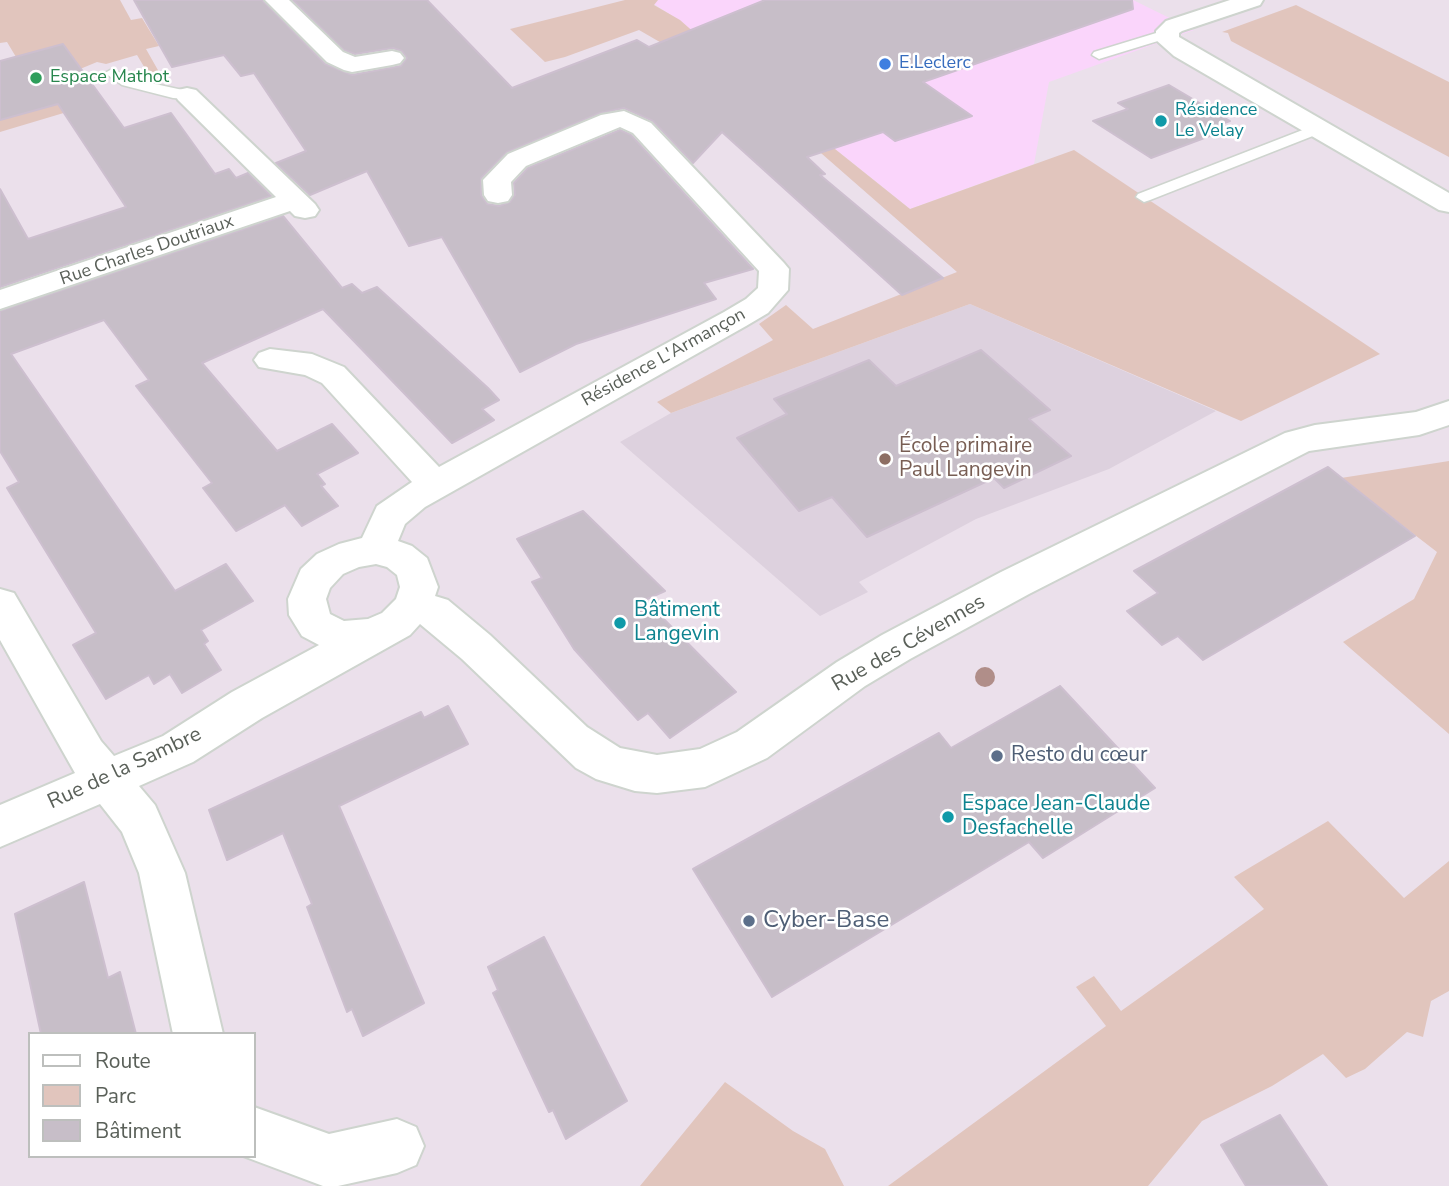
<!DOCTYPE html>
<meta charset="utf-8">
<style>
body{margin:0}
#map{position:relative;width:1449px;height:1186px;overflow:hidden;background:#ebe0eb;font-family:"Nunito Sans",sans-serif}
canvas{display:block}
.legend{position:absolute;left:28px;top:1032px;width:228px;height:126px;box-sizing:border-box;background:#fff;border:2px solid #bdbfbd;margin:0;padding:9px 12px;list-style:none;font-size:21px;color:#5a6059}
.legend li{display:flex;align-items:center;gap:14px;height:35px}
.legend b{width:35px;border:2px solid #bdbfbd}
</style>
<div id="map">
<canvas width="1449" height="1186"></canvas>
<ul class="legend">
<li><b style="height:9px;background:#fff"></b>Route</li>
<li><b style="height:19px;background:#e1c5bd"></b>Parc</li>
<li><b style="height:19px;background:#c7bec8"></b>Bâtiment</li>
</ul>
</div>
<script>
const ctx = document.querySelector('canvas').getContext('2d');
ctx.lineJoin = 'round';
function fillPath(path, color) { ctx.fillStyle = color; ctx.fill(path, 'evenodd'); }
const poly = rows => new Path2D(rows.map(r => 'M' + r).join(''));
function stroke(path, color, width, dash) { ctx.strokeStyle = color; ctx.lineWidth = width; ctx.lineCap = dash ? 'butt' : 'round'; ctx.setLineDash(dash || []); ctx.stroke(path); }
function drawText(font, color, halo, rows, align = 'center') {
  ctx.font = font + ' "Nunito Sans",sans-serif'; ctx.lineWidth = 5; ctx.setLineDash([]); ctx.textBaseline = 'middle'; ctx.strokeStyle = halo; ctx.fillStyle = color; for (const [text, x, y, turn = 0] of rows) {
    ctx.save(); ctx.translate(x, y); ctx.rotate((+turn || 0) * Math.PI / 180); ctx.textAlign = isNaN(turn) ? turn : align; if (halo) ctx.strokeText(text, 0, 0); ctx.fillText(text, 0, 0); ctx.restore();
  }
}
const commercial = poly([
 [658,0,1133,0,1194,30,1049,82,1034,164,910,209,740,73,680,21,654,4]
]);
const education = poly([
 [970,304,1216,411,1109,469,976,519,859,582,868,592,820,616,620,442,671,413]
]);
const green = poly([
 [0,0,120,0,131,20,142,18,159,46,146,49,163,79,152,80,137,55,106,64,97,62,80,69,63,44,16,57,7,42,0,43],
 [625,0,658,0,654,5,680,20,740,73,910,209,1074,150,1380,354,1241,421,970,304,671,413,657,402,773,340,759,324,786,305,813,329,957,272,742,84,736,86,639,30,565,57,545,62,510,29],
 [1296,5,1449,82,1449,157,1231,41,1228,33,1222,32],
 [37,88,87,106,0,132,0,120,47,107],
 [1449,461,1449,734,1343,642,1414,599,1437,552,1341,478],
 [1328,821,1404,898,1449,861,1449,991,1431,1001,1423,1037,1407,1032,1365,1069,1346,1078,1323,1054,1272,1086,1202,1121,1148,1186,888,1186,1106,1026,1076,987,1094,976,1121,1011,1264,909,1234,877],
 [725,1082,793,1131,825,1149,844,1186,640,1186]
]);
const building = poly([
 [134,0,262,0,325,64,352,75,401,66,407,58,402,51,393,48,355,54,344,50,293,0,427,0,512,88,637,40,649,47,765,0,1132,0,1133,9,923,82,972,116,895,141,883,132,807,157,825,174,820,175,943,278,902,295,722,132,693,163,653,121,624,108,600,113,507,152,481,178,481,195,487,204,499,206,510,202,515,195,514,183,528,168,620,130,631,135,753,269,704,283,716,299,576,344,520,372,442,237,409,246,367,171,310,195,276,163,306,151,254,73,241,76,224,55,172,67,134,0],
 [63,44,124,128,171,113,215,174,229,169,236,178,248,173,271,196,0,287,0,189,28,239,126,207,58,104,0,120,0,61,63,44],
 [1169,85,1230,121,1216,126,1223,131,1151,158,1093,121,1128,109,1118,103,1169,85],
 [283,216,342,288,352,284,362,293,377,287,488,388,499,400,482,409,494,420,452,443,323,309,202,363,277,451,332,424,358,453,317,474,325,484,321,486,338,506,302,526,285,505,236,531,203,488,212,483,136,386,149,380,104,320,11,354,175,591,226,564,253,601,201,630,208,641,204,644,221,670,182,693,170,674,154,684,149,675,106,699,73,645,96,633,7,488,19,482,0,451,0,311,283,216],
 [981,350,1050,410,1029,419,1071,456,1004,488,994,478,867,537,832,497,799,511,737,438,787,414,774,399,869,360,896,386,981,350],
 [1328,467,1415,536,1203,660,1178,636,1162,645,1127,611,1158,593,1134,571,1328,467],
 [583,511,665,591,645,600,736,692,670,738,648,713,638,720,574,649,532,582,542,578,517,539,583,511],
 [1060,686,1155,788,1043,858,1029,842,772,997,693,869,939,733,951,748,1060,686],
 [448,706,468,744,339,806,424,1003,363,1036,352,1009,347,1012,307,907,312,904,283,833,227,860,209,810,421,712,424,718,448,706],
 [84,882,108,978,120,972,136,1034,41,1034,15,914,84,882],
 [544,937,627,1101,566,1139,553,1110,549,1112,493,993,498,990,488,967,544,937],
 [1280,1115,1327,1186,1246,1186,1221,1145,1280,1115]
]);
const service = poly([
 [1166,30,1173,34,1171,37,1099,59,1092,55,1094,52,1166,30],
 [112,69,132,79,192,92,194,95,187,99,173,98,122,85,105,73,112,69],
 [1318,124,1326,129,1323,132,1150,200,1144,202,1136,197,1138,194,1318,124]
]);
const minor = poly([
 [265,0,289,0,343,52,355,57,392,51,400,53,404,58,400,63,392,65,352,72,344,70,327,62,265,0],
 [1230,0,1263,0,1260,5,1182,31,1179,33,1179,37,1449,193,1449,212,1439,210,1174,56,1156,40,1156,31,1166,21,1230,0],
 [187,88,196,90,315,204,319,210,315,216,305,218,295,216,290,211,0,309,0,290,276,197,178,100,175,95,178,90,187,88],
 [624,111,651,123,784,263,789,269,788,290,768,313,746,326,425,507,405,524,398,541,412,546,427,558,438,587,435,596,448,600,490,635,587,727,620,748,657,755,700,749,737,732,837,662,882,635,1001,572,1285,433,1315,425,1416,412,1449,401,1449,425,1419,435,1309,451,1029,594,910,659,865,686,767,758,705,787,657,793,635,791,596,779,576,768,462,659,420,624,410,635,262,718,193,762,139,786,155,805,185,873,223,1034,173,1034,139,873,122,832,100,804,0,847,0,805,75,773,0,640,0,589,14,593,101,741,114,756,163,736,232,692,319,645,302,636,289,615,288,599,301,569,317,554,339,544,362,538,377,506,412,482,322,383,305,375,259,367,254,360,259,353,270,349,312,354,344,367,439,467,724,312,746,299,758,288,759,271,633,133,620,127,526,166,511,182,512,195,508,201,498,203,488,201,484,195,483,180,508,154,601,115,624,111],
 [376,564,387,567,397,575,400,587,396,599,382,613,368,619,344,621,330,614,326,599,330,588,343,574,359,567,376,564],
 [254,1107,329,1134,397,1119,416,1127,424,1146,416,1165,397,1173,338,1186,323,1186,243,1156,254,1156,254,1107]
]);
const trees = [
 [985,677]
];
const markers = [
 [885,64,7,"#3f7fe0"],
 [36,78,7,"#2e9e5b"],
 [1161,121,7,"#0f9aa8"],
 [885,459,7,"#8d6e63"],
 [620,623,7,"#0f9aa8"],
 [997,756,7,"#5c6f8a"],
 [948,817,7,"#0f9aa8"],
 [749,921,7,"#5c6f8a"]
];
const farShopnames = [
 ["E.Leclerc",899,64]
];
const farLeisurenames = [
 ["Espace Mathot",50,78]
];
const farCulturenames = [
 ["Résidence",1175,111],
 ["Le Velay",1175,132]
];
const farStreetnames = [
 ["Rue Charles Doutriaux",147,251,-19],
 ["Résidence L'Armançon",664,358,-29]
];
const educationNames = [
 ["École primaire",899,447],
 ["Paul Langevin",899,471]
];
const cultureNames = [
 ["Bâtiment",634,611],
 ["Langevin",634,635],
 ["Espace Jean-Claude",962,805],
 ["Desfachelle",962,829]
];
const streetNames = [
 ["Rue des Cévennes",909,644,-30],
 ["Rue de la Sambre",125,769,-25]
];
const serviceNames = [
 ["Resto du cœur",1011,756]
];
const nearServicenames = [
 ["Cyber-Base",763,921]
];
fillPath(commercial, '#fad5fb');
fillPath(education, '#ddd1de');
fillPath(green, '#e1c5bd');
fillPath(building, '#c7bec8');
stroke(building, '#cdbfcf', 2);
stroke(service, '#ced4ce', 3);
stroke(minor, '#ced4ce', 4);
fillPath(service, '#fff');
fillPath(minor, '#fff');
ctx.fillStyle = '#b08e89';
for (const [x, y] of trees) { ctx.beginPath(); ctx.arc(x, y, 10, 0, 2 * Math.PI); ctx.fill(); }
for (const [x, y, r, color] of markers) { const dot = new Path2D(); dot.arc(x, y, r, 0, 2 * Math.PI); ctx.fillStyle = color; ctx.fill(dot); stroke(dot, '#fff', 2.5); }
drawText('18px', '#366cbe', '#fff', farShopnames, 'left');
drawText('18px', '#27864d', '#fff', farLeisurenames, 'left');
drawText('18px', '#0d838f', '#fff', farCulturenames, 'left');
drawText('18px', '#5a6059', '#fff', farStreetnames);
drawText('21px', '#785e54', '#fff', educationNames, 'left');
drawText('21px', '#0d838f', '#fff', cultureNames, 'left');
drawText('21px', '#5a6059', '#fff', streetNames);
drawText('21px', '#4e5e75', '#fff', serviceNames, 'left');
drawText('24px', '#4e5e75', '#fff', nearServicenames, 'left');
</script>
